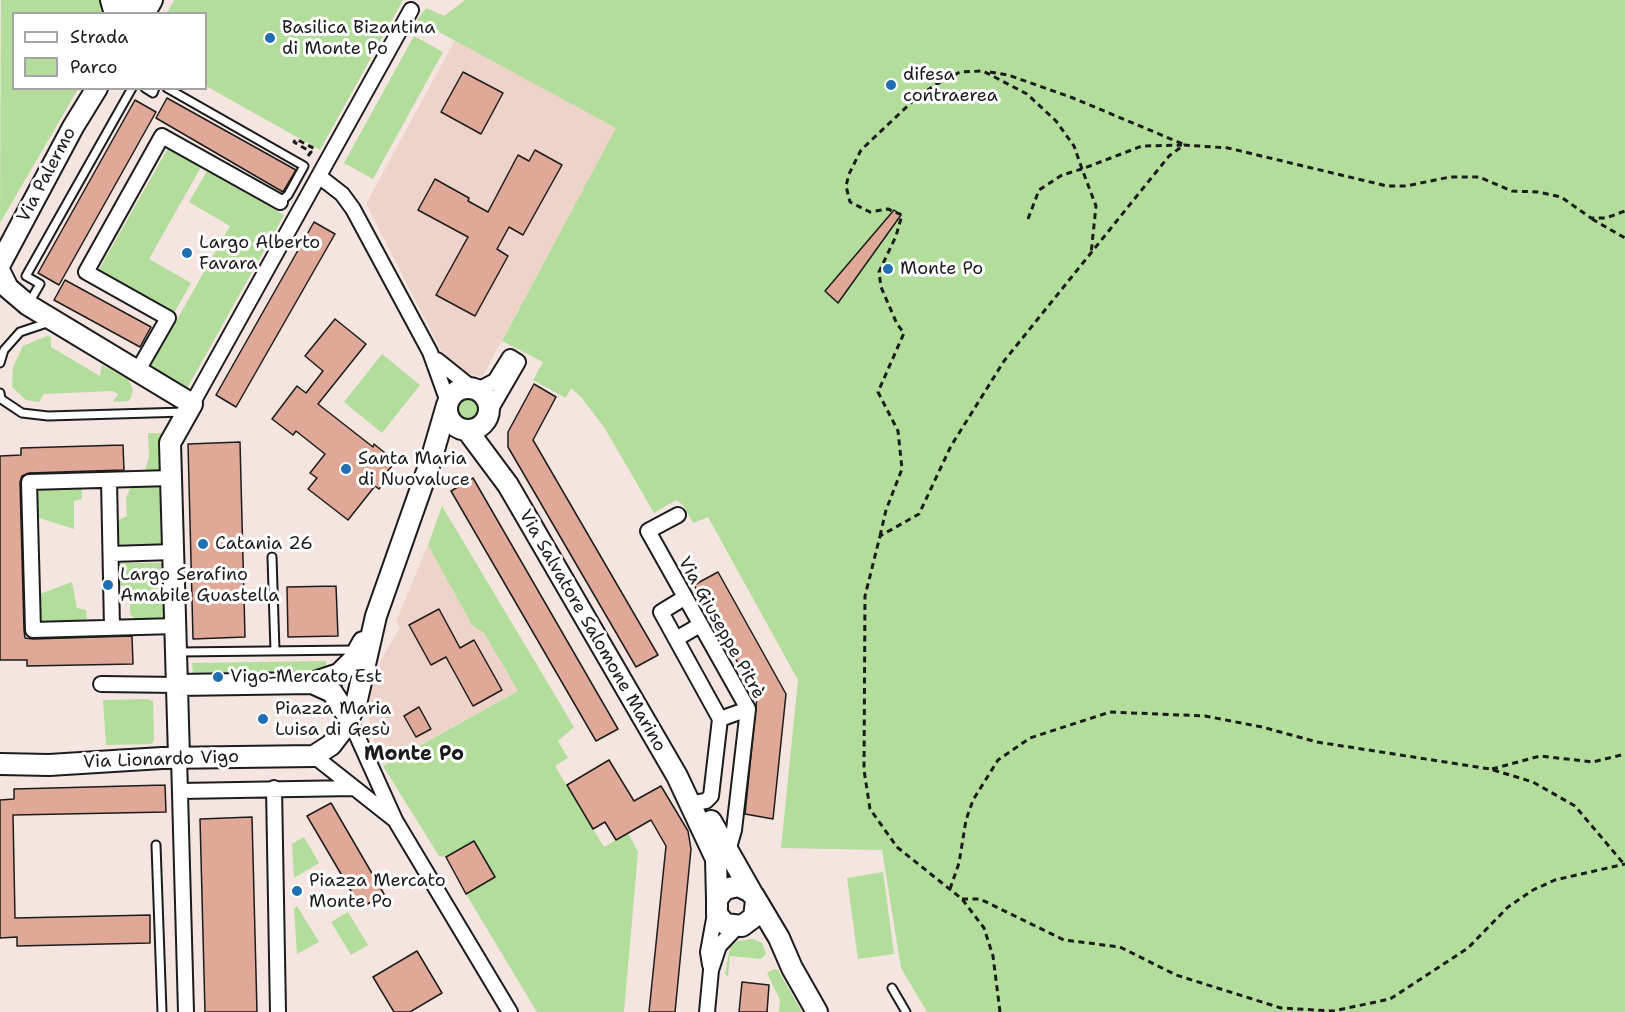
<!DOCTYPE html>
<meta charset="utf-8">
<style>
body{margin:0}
#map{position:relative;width:1625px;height:1012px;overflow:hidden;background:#f5e5e0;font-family:"Shantell Sans",sans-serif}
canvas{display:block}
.legend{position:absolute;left:12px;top:12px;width:195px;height:78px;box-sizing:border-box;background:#fff;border:2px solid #a4a4a4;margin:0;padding:8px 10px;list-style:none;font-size:18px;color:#1c1c1c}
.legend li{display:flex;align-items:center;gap:12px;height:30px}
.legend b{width:30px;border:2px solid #a4a4a4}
</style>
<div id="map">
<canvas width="1625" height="1012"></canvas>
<ul class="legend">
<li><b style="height:8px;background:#fff"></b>Strada</li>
<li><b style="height:16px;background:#b2dd9b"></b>Parco</li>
</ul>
</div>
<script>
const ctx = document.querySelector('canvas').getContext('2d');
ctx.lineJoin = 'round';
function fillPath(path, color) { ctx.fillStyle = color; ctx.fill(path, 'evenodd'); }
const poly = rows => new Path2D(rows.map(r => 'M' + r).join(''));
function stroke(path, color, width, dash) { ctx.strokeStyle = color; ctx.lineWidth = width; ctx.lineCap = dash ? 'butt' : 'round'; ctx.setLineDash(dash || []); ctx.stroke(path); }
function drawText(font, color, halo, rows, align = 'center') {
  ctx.font = font + ' "Shantell Sans",sans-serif'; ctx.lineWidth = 6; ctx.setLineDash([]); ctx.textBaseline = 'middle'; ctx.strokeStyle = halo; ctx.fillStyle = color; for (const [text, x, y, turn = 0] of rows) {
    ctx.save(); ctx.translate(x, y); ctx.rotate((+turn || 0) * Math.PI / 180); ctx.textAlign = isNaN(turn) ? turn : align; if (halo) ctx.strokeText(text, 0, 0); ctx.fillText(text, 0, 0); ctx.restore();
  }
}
const built = poly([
 [455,40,617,128,482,377,464,373,442,352,366,204],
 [428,545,472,625,484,633,518,691,383,765,372,735,369,717,372,683,382,658,400,628,396,621]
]);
const green = poly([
 [1,0,104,0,110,13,14,14,14,88,78,89,0,223],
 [174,0,403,0,320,150,206,86,206,14,167,13],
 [465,0,1625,0,1625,1012,927,1012,901,968,882,850,781,848,798,680,708,517,693,523,683,505,676,500,654,513,604,427,581,397,571,388,566,398,533,380,543,362,502,341,616,128,417,20,426,8,444,16],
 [414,36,443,52,373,179,344,163],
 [168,148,201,167,149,259,191,283,173,315,97,273],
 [207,171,284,215,186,390,149,369,230,226,189,202],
 [47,336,51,337,51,347,100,376,102,365,128,379,133,389,131,398,128,401,113,402,118,394,113,391,44,394,39,402,26,400,12,387,13,367,23,346],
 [382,354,420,385,382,433,344,402],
 '453 409a15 15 0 1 1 30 0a15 15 0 1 1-30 0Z',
 [148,433,164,433,162,472,145,471,149,456],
 [137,485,162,485,163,544,119,545,118,520,127,516,126,498,130,489],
 [82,487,82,499,74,501,74,529,36,517,34,495,37,491,42,488],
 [442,506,574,727,558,741,568,758,555,766,604,847,628,833,638,852,624,1012,537,1012,466,894,495,877,474,841,446,857,439,856,383,766,518,691,484,633,472,625,428,545],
 [120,563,164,563,165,621,137,621,130,614,130,590,120,585],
 [72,582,77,608,86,610,87,623,40,625,37,622,37,595],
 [326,661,327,673,193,675,192,663],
 [148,699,153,701,154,741,151,744,106,745,103,700],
 [304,837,319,863,294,878,292,844],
 [883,872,894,954,858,959,847,878],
 [297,906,319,942,297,954,294,909],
 [348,912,368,945,351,955,331,922],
 [753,939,762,943,766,954,761,959,730,956,728,977,725,974,730,947,738,941],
 [774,969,778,970,802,1012,779,1012,780,1000,767,973]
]);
const building = poly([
 [463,72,503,93,481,134,441,112,463,72],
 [167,98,296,170,283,192,156,118,167,98],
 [135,100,156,112,59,285,38,273,135,100],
 [535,150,562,165,523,235,509,227,497,249,508,256,475,316,436,295,468,237,418,210,435,179,469,198,468,201,488,212,518,155,529,161,535,150],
 [894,210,901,215,838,303,825,291,894,210],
 [314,222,335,234,236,407,216,395,314,222],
 [65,280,151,327,140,347,54,300,65,280],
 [335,319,366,344,318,404,373,447,374,444,385,453,382,456,393,465,383,476,387,479,379,489,375,486,348,520,308,489,317,478,310,473,325,454,296,431,293,435,272,419,297,386,306,393,323,371,305,356,335,319],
 [534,384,556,397,533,440,658,655,636,667,508,447,508,432,534,384],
 [240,442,245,637,193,639,188,444,240,442],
 [123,445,124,470,29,473,22,476,20,482,24,630,25,638,33,639,132,636,133,664,27,666,27,660,0,660,0,456,21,455,21,448,123,445],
 [473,478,618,729,596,741,451,491,473,478],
 [718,572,786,694,773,819,745,814,757,697,694,585,718,572],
 [336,586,338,636,288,637,287,587,336,586],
 [439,609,460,648,474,640,502,690,473,706,446,657,431,665,409,625,439,609],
 [419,707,431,729,416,737,404,716,419,707],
 [609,760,634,801,661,786,688,831,691,849,675,1012,649,1012,666,846,651,820,616,840,605,822,593,829,567,785,609,760],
 [165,785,166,812,13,815,15,918,150,915,150,943,17,946,17,937,0,938,0,800,14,799,14,789,165,785],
 [331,803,384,894,361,908,307,816,331,803],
 [252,817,257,1012,205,1012,200,819,252,817],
 [474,841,495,877,466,894,446,857,474,841],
 [417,951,442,993,410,1012,394,1012,373,977,417,951],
 [742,982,769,985,767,1012,739,1012,742,982]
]);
const path = poly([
 [990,72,1008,75,1073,98,1183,144],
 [308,156,311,152,294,142,296,139,317,150],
 [1028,219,1039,190,1062,175,1082,169,1096,206,1091,254],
 [1592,219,1625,238],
 [880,536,886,510,902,469,898,431,878,392,904,333,897,324,881,287,879,272,896,236,902,215,888,209,870,212,850,202,846,186,849,174,861,150,915,99,935,85,960,72,983,71,1027,94,1056,121,1074,146,1082,169,1142,146,1182,145],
 [1492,769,1540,756,1593,762,1625,754],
 [950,889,959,863,966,820,973,800,998,760,1030,738,1110,712,1205,716,1262,727,1317,742,1490,769,1533,782,1575,806,1624,864],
 [962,899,980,899,1064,940,1120,947,1176,975,1281,1008,1333,1011,1390,999,1468,948,1508,907,1533,890,1555,880,1625,864],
 [1000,1012,993,956,984,928,962,899,897,847,870,809,864,770,865,596,880,536,919,514,951,446,1004,361,1169,156,1184,145,1228,148,1387,186,1406,186,1450,177,1479,177,1512,191,1538,192,1561,197,1591,218,1606,218,1625,211]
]);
const lane = poly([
 [145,88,153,93,155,88],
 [167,88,304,166,288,195,280,202],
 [29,303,40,284,26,276,132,88],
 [0,363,4,350,20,332,44,324],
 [0,393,1,399,22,413,48,416,185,412],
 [272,557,275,651],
 [179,652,354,650],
 [156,845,162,1012],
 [892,988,906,1012]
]);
const street = poly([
 [320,177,342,194,353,209,430,352,448,402],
 [437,360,472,388],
 [137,372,168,318,86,272,162,136,280,202],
 [478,390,495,381,510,357,518,362,489,412],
 [192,404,411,10],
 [171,478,29,482,33,630,176,626],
 [109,480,112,628],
 [678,515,648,531,748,709,734,830,728,851],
 [111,554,173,552],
 [684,598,661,612,720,719,711,796,706,801,699,802],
 [676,639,700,625],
 [101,684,178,685],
 [349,718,395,820,510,1012],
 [720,719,748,709],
 [314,756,395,820],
 [179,757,186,1012],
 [274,788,278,1012],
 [180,791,354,788],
 [710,965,708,952,716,908],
 [707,1012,711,970,719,946,737,927]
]);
const secondary = poly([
 [111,0,115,14],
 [125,14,133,0],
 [144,14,152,0],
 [0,264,73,127,97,88],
 [0,272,8,288,28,305,192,404,170,443,179,757],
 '447 409a21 21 0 1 1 42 0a21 21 0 1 1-42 0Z',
 [467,430,508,485,677,776,716,859,717,899],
 [312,683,339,674,353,660,363,642],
 [178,685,312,683,332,692,349,718],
 [0,764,49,765,162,758,314,756,331,745,344,728,356,704,376,616,431,460,447,405],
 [711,821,753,895],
 [756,901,754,917,742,926,725,924,717,914,717,899,725,889,738,886,749,891,754,896,779,938,792,968,817,1012]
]);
const markers = [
 [270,38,6,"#1f6fb2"],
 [891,85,6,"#1f6fb2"],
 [187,253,6,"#1f6fb2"],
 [888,269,6,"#1f6fb2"],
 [346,469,6,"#1f6fb2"],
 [203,544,6,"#1f6fb2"],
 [108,585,6,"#1f6fb2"],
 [218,677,6,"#1f6fb2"],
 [263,719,6,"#1f6fb2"],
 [297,891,6,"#1f6fb2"]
];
const poiNames = [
 ["Basilica Bizantina",282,28],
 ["di Monte Po",282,49],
 ["difesa",903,75],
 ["contraerea",903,96],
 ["Largo Alberto",199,243],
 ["Favara",199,264],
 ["Monte Po",900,269],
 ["Santa Maria",358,459],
 ["di Nuovaluce",358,480],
 ["Catania 26",215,544],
 ["Largo Serafino",120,575],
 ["Amabile Guastella",120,596],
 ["Vigo-Mercato Est",230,677],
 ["Piazza Maria",275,709],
 ["Luisa di Gesù",275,730],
 ["Piazza Mercato",309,881],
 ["Monte Po",309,902]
];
const streetNames = [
 ["Via Palermo",47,175,-62],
 ["Via Giuseppe Pitrè",721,628,61],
 ["Via Salvatore Salomone Marino",592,631,60],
 ["Via Lionardo Vigo",161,760,-2]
];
const neighbourhoodNames = [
 ["Monte Po",414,755]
];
fillPath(built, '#eed3ca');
fillPath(green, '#b2dd9b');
fillPath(building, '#dfa897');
stroke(building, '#1c1c1c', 1.5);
stroke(lane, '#1c1c1c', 11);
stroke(street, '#1c1c1c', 18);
stroke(secondary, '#1c1c1c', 24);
stroke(path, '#1c1c1c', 3, [6, 4.5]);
stroke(lane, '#fff', 7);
stroke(street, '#fff', 14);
stroke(secondary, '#fff', 20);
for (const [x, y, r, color] of markers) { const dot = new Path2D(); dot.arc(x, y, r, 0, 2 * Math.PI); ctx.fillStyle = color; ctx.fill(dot); stroke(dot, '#fff', 2); }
drawText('18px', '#1c1c1c', '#fff', poiNames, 'left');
drawText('18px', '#1c1c1c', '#fff', streetNames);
drawText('bold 20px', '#1c1c1c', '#fff', neighbourhoodNames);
</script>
